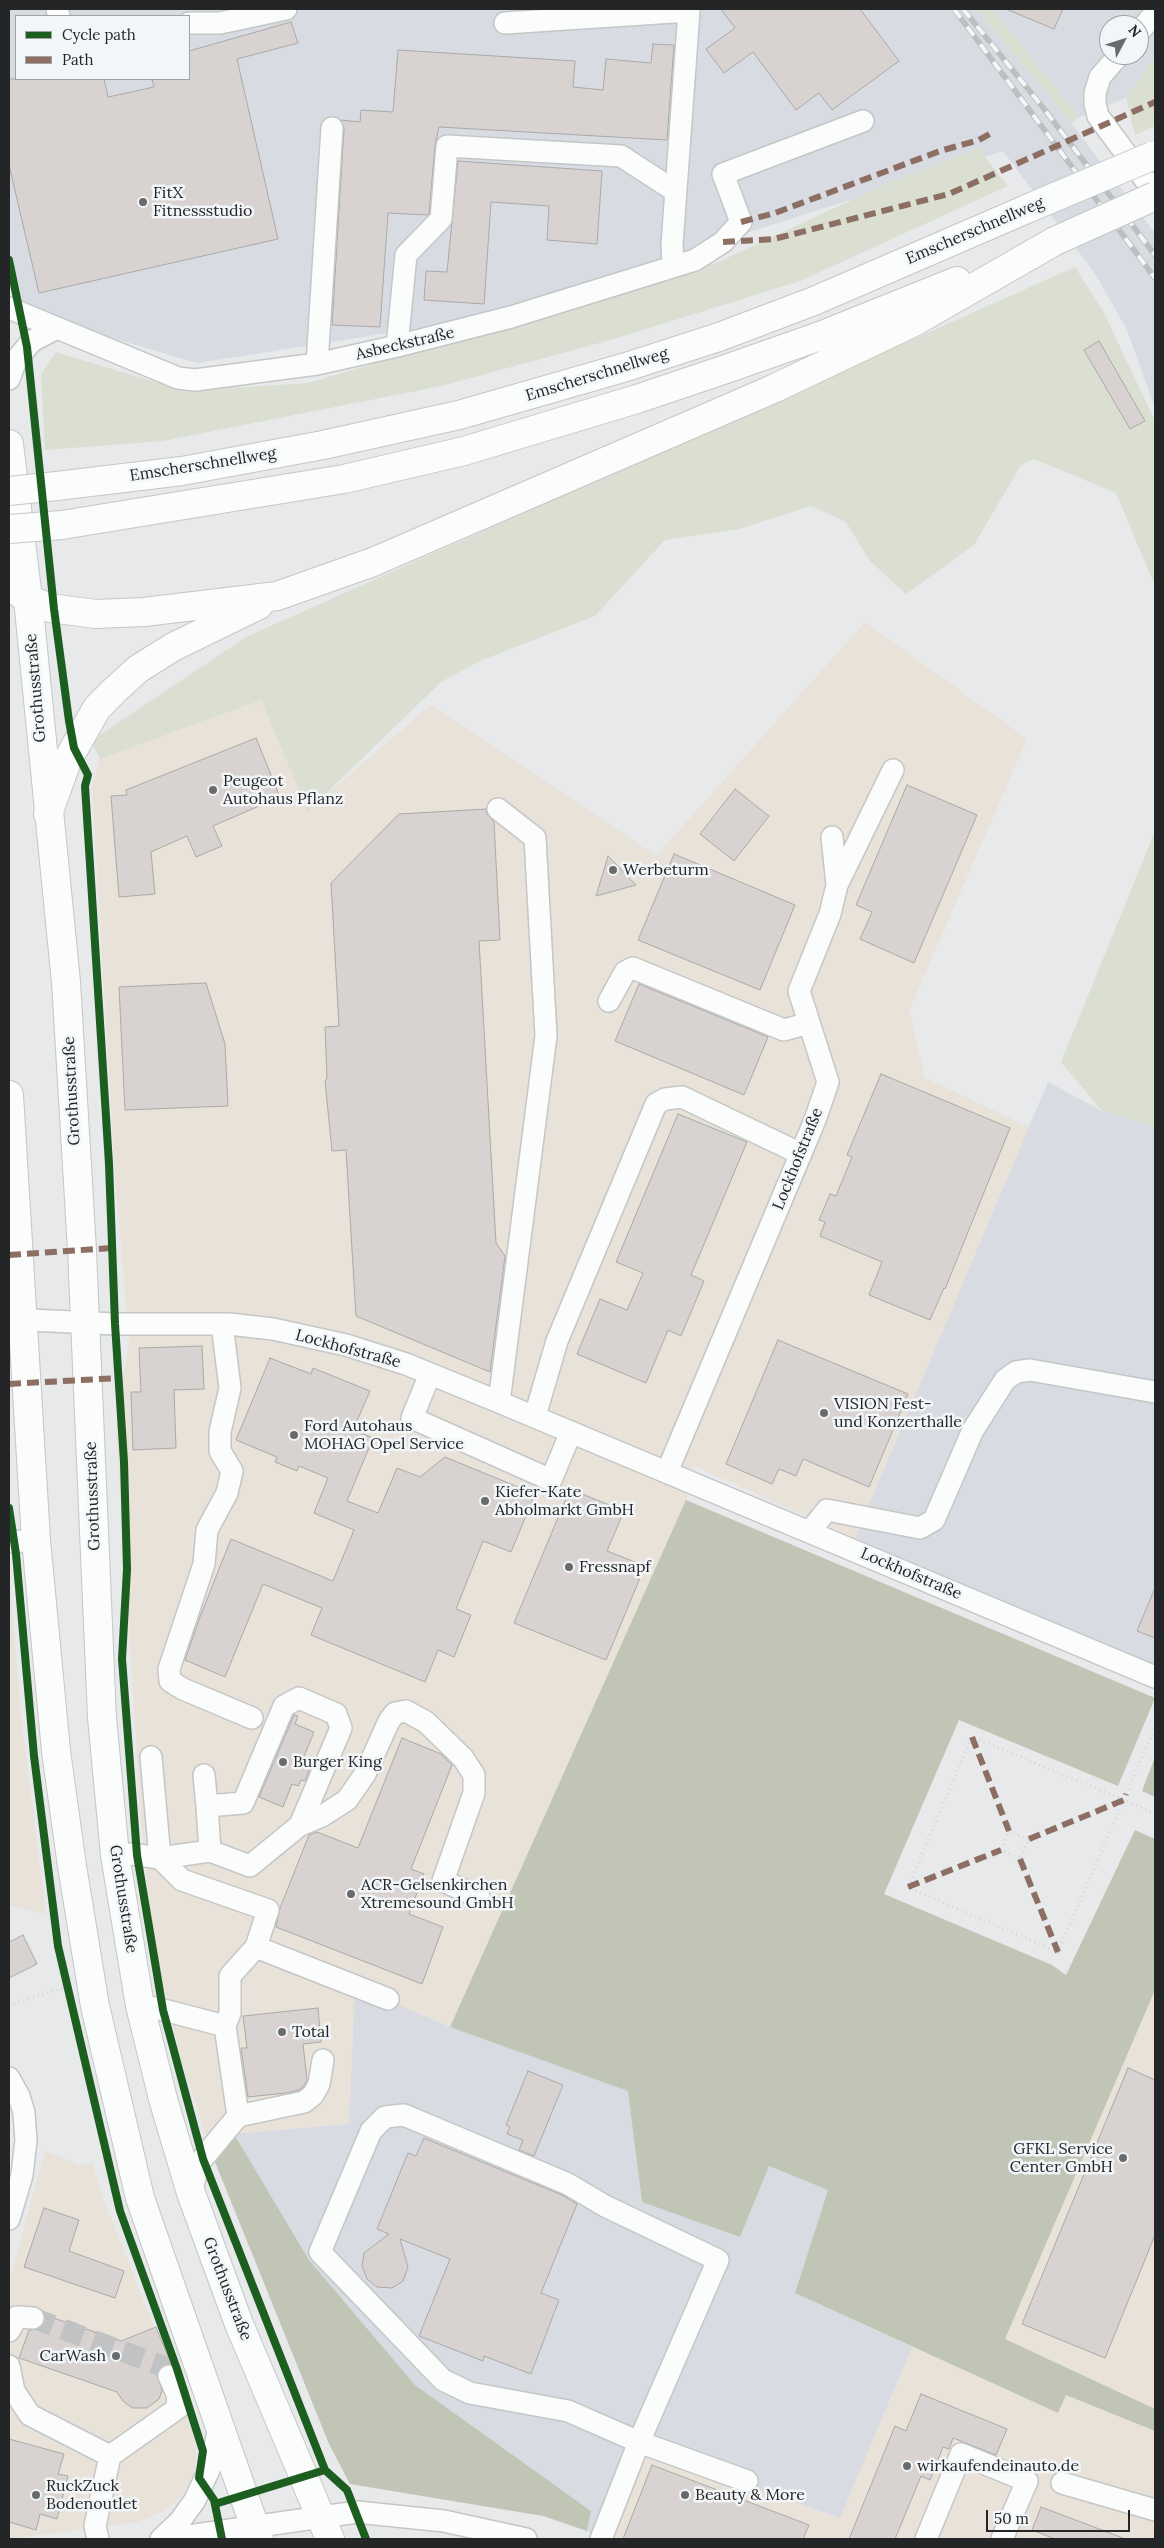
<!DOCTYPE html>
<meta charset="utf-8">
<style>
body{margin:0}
#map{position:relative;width:1164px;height:2548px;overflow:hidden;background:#e7e9eb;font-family:Lora,serif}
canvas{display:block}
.frame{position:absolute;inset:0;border:10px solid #242526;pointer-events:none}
.legend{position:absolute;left:15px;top:15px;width:175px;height:65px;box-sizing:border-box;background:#f3f6f9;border:1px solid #a0a2a5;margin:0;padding:6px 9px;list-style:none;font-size:15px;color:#242526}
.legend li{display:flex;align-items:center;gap:10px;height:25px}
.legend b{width:25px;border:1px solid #a0a2a5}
.north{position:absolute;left:1099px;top:15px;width:50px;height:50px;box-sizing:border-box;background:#f3f6f9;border:1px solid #a0a2a5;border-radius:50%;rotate:50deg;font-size:14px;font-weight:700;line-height:20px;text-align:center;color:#242526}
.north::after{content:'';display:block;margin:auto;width:18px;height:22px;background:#686a6b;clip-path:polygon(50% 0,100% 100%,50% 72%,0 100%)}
.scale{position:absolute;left:986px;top:2510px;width:144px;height:22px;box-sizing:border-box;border:2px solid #242526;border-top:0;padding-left:6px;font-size:15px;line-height:18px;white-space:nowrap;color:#242526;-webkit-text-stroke:4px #f3f6f9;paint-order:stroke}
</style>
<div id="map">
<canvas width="1164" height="2548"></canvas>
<div class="frame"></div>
<ul class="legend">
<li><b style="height:6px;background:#1b5e20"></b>Cycle path</li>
<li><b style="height:6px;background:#8d6e63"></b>Path</li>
</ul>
<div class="north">N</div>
<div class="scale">50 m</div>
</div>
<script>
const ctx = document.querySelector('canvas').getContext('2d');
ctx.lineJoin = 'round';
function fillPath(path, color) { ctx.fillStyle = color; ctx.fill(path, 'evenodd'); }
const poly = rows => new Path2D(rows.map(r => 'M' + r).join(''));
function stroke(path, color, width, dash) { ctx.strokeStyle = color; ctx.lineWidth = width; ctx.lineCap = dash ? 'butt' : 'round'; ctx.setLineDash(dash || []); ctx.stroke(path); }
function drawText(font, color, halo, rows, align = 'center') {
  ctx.font = font + ' Lora,serif'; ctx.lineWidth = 5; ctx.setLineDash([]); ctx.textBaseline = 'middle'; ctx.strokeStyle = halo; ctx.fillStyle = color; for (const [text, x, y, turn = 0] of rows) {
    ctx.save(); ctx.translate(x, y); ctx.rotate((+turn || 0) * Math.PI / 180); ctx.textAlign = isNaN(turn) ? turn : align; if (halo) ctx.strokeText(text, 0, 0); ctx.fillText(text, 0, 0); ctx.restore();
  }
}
const commercial = poly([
 [865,622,1027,739,909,1010,925,1078,1029,1127,855,1538,692,1465,686,1500,450,2027,355,1986,349,2124,234,2134,215,2162,181,2059,156,1956,142,1834,116,1427,129,1342,115,1173,92,788,100,759,261,700,308,810,431,705,656,856],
 [9,1571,21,1717,46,1914,9,1905],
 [1155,1990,1155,2409,1005,2339],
 [45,2151,82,2166,92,2162,102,2195,192,2424,197,2455,194,2472,186,2490,176,2502,163,2511,138,2522,9,2539,9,2282],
 [912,2347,1058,2413,1066,2395,1155,2431,1155,2539,612,2539,646,2449,840,2518]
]);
const built = poly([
 [9,9,977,9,1071,123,1155,233,1155,408,1127,330,1096,275,1003,151,518,306,414,329,197,363,24,312,9,258],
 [16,16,189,16,189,79,16,79],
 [993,9,1155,9,1155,56,1126,98,1080,117],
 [1109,25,1139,25,1139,55,1109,55],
 [1048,1082,1102,1111,1155,1127,1155,1667,855,1538],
 [355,1986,450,2027,629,2091,642,2203,769,2166,828,2190,795,2293,912,2347,840,2518,646,2449,599,2539,587,2531,591,2511,415,2385,309,2260,234,2134,349,2124]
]);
const green = poly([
 [977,9,993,9,1080,117,1071,123],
 [1155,56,1155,126,1135,135,1126,98],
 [978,148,1008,186,800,281,614,339,441,386,163,441,45,450,41,374,56,352,184,391,308,383,716,263,884,185],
 [1075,267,1103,311,1155,421,1155,586,1116,493,1034,459,1021,465,974,545,906,594,870,561,846,522,811,506,739,529,665,540,595,616,482,660,441,682,308,811,261,700,100,759,91,741,246,637],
 [1155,831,1155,1127,1102,1111,1061,1062]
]);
const forest = poly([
 [686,1500,1155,1698,1118,1786,959,1720,884,1894,1052,1965,1066,1975,1135,1830,1155,1839,1155,1990,1005,2339,1155,2409,1155,2431,1066,2395,1058,2413,795,2293,828,2190,769,2166,740,2237,642,2202,628,2091,450,2027],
 [1155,1757,1155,1797,1142,1791],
 [234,2134,309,2260,415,2385,591,2511,587,2531,543,2516,350,2484,329,2444,215,2162]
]);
const building = poly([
 [721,9,860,9,899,61,832,110,819,93,796,110,753,52,724,73,706,49,735,28,721,9],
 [1006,9,1063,9,1054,29,1006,9],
 [291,22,298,43,237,59,278,239,39,293,9,165,9,79,104,79,108,97,154,87,152,79,189,79,189,51,291,22],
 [653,44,674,45,667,140,439,127,435,145,429,214,427,215,388,213,380,327,332,325,344,129,341,120,360,122,361,110,393,112,398,50,575,61,573,87,603,90,606,59,651,63,653,44],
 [458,161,602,171,597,244,547,240,549,206,491,202,484,304,424,300,426,271,447,272,458,161],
 [1099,341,1145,421,1130,429,1084,350,1099,341],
 [256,738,280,797,213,826,222,846,196,857,187,836,151,852,155,894,119,897,111,796,127,795,126,790,256,738],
 [907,785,977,815,914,963,860,939,872,912,856,905,907,785],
 [735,789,769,816,734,861,700,834,735,789],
 [486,809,487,814,494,822,500,940,479,941,496,1243,505,1256,490,1372,356,1316,346,1150,332,1151,325,1081,327,1078,325,1027,339,1026,331,883,399,814,486,809],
 [674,854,795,905,760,990,638,940,674,854],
 [608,856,636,885,596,896,608,856],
 [206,983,225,1044,228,1106,125,1110,119,987,206,983],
 [639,984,768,1037,744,1095,615,1041,639,984],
 [881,1074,1010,1128,945,1289,944,1288,930,1320,869,1295,882,1262,820,1236,825,1222,819,1220,830,1194,836,1196,852,1157,847,1155,881,1074],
 [678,1114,747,1142,691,1275,704,1281,681,1336,668,1330,646,1383,577,1354,600,1299,627,1310,643,1273,616,1262,678,1114],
 [778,1340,908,1394,869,1487,803,1459,796,1476,779,1469,772,1484,726,1464,778,1340],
 [202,1346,204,1389,174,1390,176,1448,133,1450,131,1392,141,1392,139,1348,202,1346],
 [270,1358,311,1374,313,1368,370,1391,353,1430,373,1438,347,1501,378,1513,397,1468,420,1477,445,1457,535,1494,511,1552,483,1541,456,1609,471,1615,454,1657,438,1650,425,1682,311,1635,322,1608,263,1584,225,1677,185,1660,200,1617,231,1539,333,1581,354,1530,314,1513,328,1478,299,1466,297,1471,275,1462,277,1457,236,1440,270,1358],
 [570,1489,624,1511,607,1551,645,1566,606,1660,514,1623,570,1489],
 [1155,1588,1155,1638,1137,1631,1155,1588],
 [294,1715,298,1716,295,1724,314,1732,302,1761,311,1765,305,1781,301,1780,298,1786,292,1784,283,1807,259,1797,294,1715],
 [402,1738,441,1754,452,1765,411,1869,424,1874,409,1914,443,1927,422,1984,276,1927,280,1908,309,1835,317,1832,358,1848,402,1738],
 [23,1935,37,1964,9,1978,9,1942,23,1935],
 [318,2008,321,2042,303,2044,307,2080,303,2087,299,2090,286,2093,248,2097,241,2048,247,2048,243,2016,318,2008],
 [1128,2068,1155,2080,1155,2235,1105,2358,1022,2324,1128,2068],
 [528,2071,563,2085,534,2156,519,2150,523,2140,507,2134,510,2127,506,2125,528,2071],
 [424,2138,562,2195,577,2204,541,2293,559,2300,531,2374,484,2356,483,2361,419,2336,450,2259,400,2239,408,2267,403,2281,392,2288,377,2287,367,2279,362,2266,364,2253,389,2234,377,2229,408,2153,416,2156,424,2138],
 [44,2208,79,2220,69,2251,124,2271,115,2298,24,2267,44,2208],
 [45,2315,121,2341,156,2327,171,2364,164,2365,157,2374,162,2391,159,2399,147,2408,132,2408,123,2401,117,2392,19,2358,29,2330,38,2329,43,2325,45,2315],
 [921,2394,1007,2429,996,2455,953,2438,949,2449,943,2447,930,2480,921,2476,895,2539,849,2539,895,2426,906,2431,921,2394],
 [9,2439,64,2454,58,2474,68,2476,57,2519,40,2514,36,2530,9,2522,9,2439],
 [652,2465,809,2525,803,2539,623,2539,652,2465],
 [1041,2507,1123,2538,1122,2539,1055,2539,1032,2530,1041,2507]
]);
const minorTunnel = poly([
 [33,2318,162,2366,169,2376]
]);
const path = poly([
 [1126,1794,1155,1726],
 [1124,1800,1058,1952,908,1887,972,1737,1124,1800,1155,1814],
 [1009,1831,1029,1839,1020,1859,1001,1850,1009,1831],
 [9,2005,67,1987]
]);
const minor = poly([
 [57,9,59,16],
 [189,23,220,23,286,9],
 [505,23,689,11,672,245,673,265],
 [1139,32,1155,13],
 [1119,55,1100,77,1095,93,1095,104,1098,116,1155,193],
 [9,308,178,378,195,380,317,364,397,346,511,317,695,260,723,242,741,222,723,174,863,121],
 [397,346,406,255,441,219,447,146,621,156,675,191],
 [317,364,332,128],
 [9,379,16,360,32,341,57,328],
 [498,809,535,838,546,1036,499,1402],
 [837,885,893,770],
 [609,1001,625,972,633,968,784,1030,809,1023],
 [9,1319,115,1324,229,1324,273,1329,346,1345,406,1364,499,1402,1155,1677],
 [222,1324,230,1388,220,1432,220,1451,232,1471,227,1493,207,1530,204,1564,169,1669,170,1681,183,1689,252,1718],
 [430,1374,412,1418,551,1480,571,1432],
 [535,1416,557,1341,656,1104,665,1099,682,1097,801,1154],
 [667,1472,815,1120,828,1082,799,991,830,914,837,885,832,837],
 [810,1531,827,1510,920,1528,934,1520,973,1430,1005,1380,1016,1372,1030,1370,1155,1392],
 [9,1542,36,1540],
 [151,1757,160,1858,182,1880,268,1910,256,1947,388,1999],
 [207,1806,210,1851],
 [300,1825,322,1816,347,1800,365,1774,389,1721,395,1713,406,1711,426,1722,463,1758,474,1775,474,1793,443,1881,479,1897],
 [115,1855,131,1854,160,1858,210,1851,250,1866,300,1825,341,1728,336,1714,299,1698,284,1706,243,1803,207,1806,204,1775],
 [140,2006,156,2008,225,2026,238,2116,199,2163,191,2193],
 [225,2026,230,2013,230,1976,256,1947],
 [9,2078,19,2096,24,2113,26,2140,22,2175,9,2219],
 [238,2116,304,2102,313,2095,319,2084,323,2060],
 [9,2331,17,2317,33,2318],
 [9,2366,14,2391,30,2415,110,2456],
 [1062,2483,1155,2510],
 [98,2539,95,2526,110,2456,178,2408,177,2394,169,2376],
 [161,2539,180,2521,195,2500,212,2463,219,2426],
 [167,2539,357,2512,444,2521,526,2539],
 [601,2539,639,2442,718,2260,605,2206,568,2184,404,2115,385,2117,371,2131,320,2252,443,2380,470,2393,568,2411,639,2442,747,2481],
 [926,2539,961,2454,1027,2481,1002,2539]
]);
const major = poly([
 [9,444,28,599,66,982,82,1250,102,1718,115,1855,140,2006,163,2099,191,2193,239,2324,330,2539],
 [9,1095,36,1540,56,1751,72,1866,95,2006,140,2198,259,2539]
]);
const highway = poly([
 [57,486,182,471,323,445,459,415,626,367,719,337,814,301,1029,208],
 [62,525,344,479,464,451,637,399,726,369,820,336,957,281],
 [9,571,22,555],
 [9,586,28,599,50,608,96,614,144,612,277,596,373,562,773,389,912,323,1055,241],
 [48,814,67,761,97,708,115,690,138,669,173,647,259,605]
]);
const rail = poly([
 [954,9,1155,278],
 [963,9,1041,105,1155,255]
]);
const highwayBridge = poly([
 [1029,208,1152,156],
 [1055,241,1155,196],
 [9,491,57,486],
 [9,529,62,525]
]);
const quiet = poly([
 [741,222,775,213,940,151,979,140,993,132],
 [723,242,774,239,949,194,1155,102],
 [9,1255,112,1248],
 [9,1384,119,1378],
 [972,1737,1009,1831],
 [1029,1839,1124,1800,1126,1794],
 [1020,1859,1058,1952],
 [908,1887,1001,1850]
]);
const cycleway = poly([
 [9,260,27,347,54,609,69,721,74,748,88,775,85,786,109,1164,115,1324,124,1462,127,1569,122,1659,137,1855,163,2010,203,2159,325,2470,347,2490,366,2539],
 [9,1508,16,1554,34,1756,58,1946,120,2211,177,2369,203,2451,199,2478,214,2500,222,2539],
 [215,2504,325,2470]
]);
const markers = [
 [143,202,5,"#686a6b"],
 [213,790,5,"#686a6b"],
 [613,870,5,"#686a6b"],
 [824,1413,5,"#686a6b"],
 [294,1435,5,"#686a6b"],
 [485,1501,5,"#686a6b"],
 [569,1567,5,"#686a6b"],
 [283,1762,5,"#686a6b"],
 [351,1894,5,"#686a6b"],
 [282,2032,5,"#686a6b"],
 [1123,2158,5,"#686a6b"],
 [116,2356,5,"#686a6b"],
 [907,2466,5,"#686a6b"],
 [36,2495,5,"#686a6b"],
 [685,2495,5,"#686a6b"]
];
const poiNames = [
 ["FitX",153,193],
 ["Fitnessstudio",153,211],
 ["Peugeot",223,781],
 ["Autohaus Pflanz",223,799],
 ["Werbeturm",623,870],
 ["VISION Fest-",834,1404],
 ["und Konzerthalle",834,1422],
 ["Ford Autohaus",304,1426],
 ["MOHAG Opel Service",304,1444],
 ["Kiefer-Kate",495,1492],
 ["Abholmarkt GmbH",495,1510],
 ["Fressnapf",579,1567],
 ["Burger King",293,1762],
 ["ACR-Gelsenkirchen",361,1885],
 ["Xtremesound GmbH",361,1903],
 ["Total",292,2032],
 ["GFKL Service",1113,2149,"right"],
 ["Center GmbH",1113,2167,"right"],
 ["CarWash",106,2356,"right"],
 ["wirkaufendeinauto.de",917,2466],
 ["RuckZuck",46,2486],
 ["Bodenoutlet",46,2504],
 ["Beauty & More",695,2495]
];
const streetNames = [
 ["Emscherschnellweg",975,231,-23],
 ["Asbeckstraße",405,344,-13],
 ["Emscherschnellweg",597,375,-17],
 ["Emscherschnellweg",203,465,-9],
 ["Grothusstraße",36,688,-95],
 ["Grothusstraße",72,1091,-93],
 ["Lockhofstraße",798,1159,-68],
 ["Lockhofstraße",348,1349,15],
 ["Grothusstraße",93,1496,-92],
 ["Lockhofstraße",911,1574,23],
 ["Grothusstraße",123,1899,81],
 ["Grothusstraße",227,2289,69]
];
fillPath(commercial, '#e8e2d8');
fillPath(built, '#d8dbe1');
fillPath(green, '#dadfd2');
fillPath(forest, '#c0c5b5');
fillPath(building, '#d8d2d0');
stroke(building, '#a9aaaa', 1);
stroke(minorTunnel, '#c0c2c4', 21, [21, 11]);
stroke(minor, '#c5c6c7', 24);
stroke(major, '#c5c6c7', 30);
stroke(highway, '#c5c6c7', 30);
stroke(path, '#d5d5d6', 3, [1, 4]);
stroke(minor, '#fbfcfc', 21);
stroke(major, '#fbfcfc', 28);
stroke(highway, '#fbfcfc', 28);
stroke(rail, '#bdbebf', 5.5);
stroke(rail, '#f3f6f9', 4, [11]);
stroke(highwayBridge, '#c5c6c7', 30, []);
stroke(highwayBridge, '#fbfcfc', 28);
stroke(quiet, '#8d6e63', 6, [12, 6]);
stroke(cycleway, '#1b5e20', 8);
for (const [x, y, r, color] of markers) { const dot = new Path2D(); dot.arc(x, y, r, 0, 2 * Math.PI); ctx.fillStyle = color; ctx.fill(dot); stroke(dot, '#f3f6f9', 2); }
drawText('16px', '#242526', '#f3f6f9', poiNames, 'left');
drawText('16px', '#242526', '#f3f6f9', streetNames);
</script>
